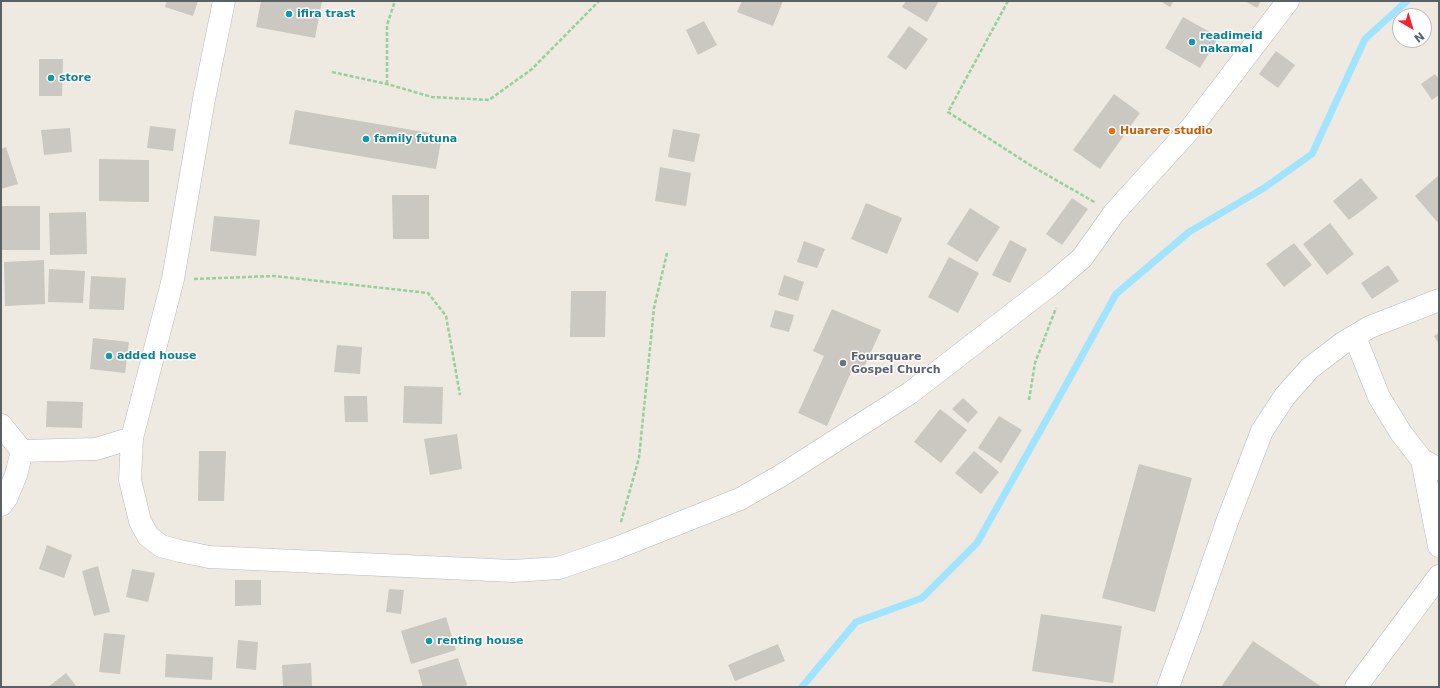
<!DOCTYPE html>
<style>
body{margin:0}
#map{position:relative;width:1440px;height:688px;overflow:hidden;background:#eeeae2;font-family:"DejaVu Sans",sans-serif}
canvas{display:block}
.frame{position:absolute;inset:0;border:2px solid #5a6064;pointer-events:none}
.north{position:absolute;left:1392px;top:8px;width:40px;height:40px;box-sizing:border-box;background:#fff;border:1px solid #bdbfc1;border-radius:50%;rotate:142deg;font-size:11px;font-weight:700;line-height:16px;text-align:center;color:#5a6064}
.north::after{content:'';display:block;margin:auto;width:14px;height:18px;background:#f62030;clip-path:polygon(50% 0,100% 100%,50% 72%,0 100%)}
</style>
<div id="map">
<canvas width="1440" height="688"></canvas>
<div class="frame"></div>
<div class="north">N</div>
</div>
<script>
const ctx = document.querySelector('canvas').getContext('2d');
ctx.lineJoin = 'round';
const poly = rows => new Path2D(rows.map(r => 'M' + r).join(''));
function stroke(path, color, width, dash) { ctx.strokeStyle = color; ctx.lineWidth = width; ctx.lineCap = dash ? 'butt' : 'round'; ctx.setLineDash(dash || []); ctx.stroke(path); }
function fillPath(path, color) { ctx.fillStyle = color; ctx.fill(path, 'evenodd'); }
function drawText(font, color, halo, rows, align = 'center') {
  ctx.font = font + ' "DejaVu Sans",sans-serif'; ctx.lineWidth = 3; ctx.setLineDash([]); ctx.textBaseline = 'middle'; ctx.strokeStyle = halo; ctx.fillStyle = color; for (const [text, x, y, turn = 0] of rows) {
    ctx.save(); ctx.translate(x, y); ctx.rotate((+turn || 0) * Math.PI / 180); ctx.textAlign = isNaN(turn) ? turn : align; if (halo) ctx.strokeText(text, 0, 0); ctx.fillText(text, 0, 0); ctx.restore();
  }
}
const stream = poly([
 [802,687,856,622,922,598,977,543,1057,401,1116,294,1189,232,1264,188,1312,154,1365,39,1407,1]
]);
const building = poly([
 [167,1,198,1,193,16,165,7],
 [261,1,322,1,315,38,256,27],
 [742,1,783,1,773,26,737,12],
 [906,1,939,1,927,22,902,7],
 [1160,1,1174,1,1170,7],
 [1245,1,1261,1,1257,8],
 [1183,17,1219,37,1200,68,1165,48],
 [704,21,717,45,698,55,686,30],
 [909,26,928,39,906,70,887,57],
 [1276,51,1295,65,1278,88,1259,74],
 [39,59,63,59,62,96,39,96],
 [1435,74,1439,79,1439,95,1432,100,1421,84],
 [1114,94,1140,113,1100,169,1073,150],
 [295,110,442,135,436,169,289,144],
 [150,126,176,129,173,151,147,148],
 [70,128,72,152,44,155,41,130],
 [673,129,700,134,694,162,668,157],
 [6,147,18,184,1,189,1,149],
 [99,159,149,160,149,202,99,201],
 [660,167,691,173,686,206,655,201],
 [1439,175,1439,224,1415,196],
 [1361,178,1378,198,1349,220,1333,201],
 [392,195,429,195,429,239,393,239],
 [1072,198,1088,209,1062,245,1046,234],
 [866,203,902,218,887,254,851,239],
 [1,206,40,206,40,250,1,250],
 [970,208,1000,227,977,262,947,244],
 [86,212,87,254,50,255,49,213],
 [214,216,260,220,256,256,210,251],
 [1330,223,1354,254,1327,275,1303,244],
 [1010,240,1027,249,1010,283,992,275],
 [804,241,825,249,817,268,797,262],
 [1294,243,1312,265,1284,287,1266,264],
 [949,257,979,273,958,313,928,297],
 [44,260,45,304,5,306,4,262],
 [1388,265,1399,281,1372,299,1361,283],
 [49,269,85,271,83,303,48,302],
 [784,275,804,282,798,301,778,295],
 [91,276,126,278,124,310,89,309],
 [571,291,606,291,605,337,570,337],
 [832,309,881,330,861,374,852,370,827,426,798,413,824,356,813,351],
 [775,310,794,315,789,332,770,327],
 [1439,333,1439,344,1434,336],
 [93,338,129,342,125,373,90,369],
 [337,345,362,347,360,374,334,372],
 [404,386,443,387,442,424,403,423],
 [344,396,367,396,368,422,345,422],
 [963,398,978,412,968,423,952,409],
 [47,401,83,402,82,428,46,427],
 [940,409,967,430,941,463,914,442],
 [999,416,1022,430,1001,463,978,448],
 [457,434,462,469,430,475,424,439],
 [199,451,226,451,224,501,198,501],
 [974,451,999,472,981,494,955,473],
 [1139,464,1192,478,1155,612,1102,598],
 [47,545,72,555,64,578,39,569],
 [98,566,110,612,94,616,82,571],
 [132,569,155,573,148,602,126,597],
 [235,580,261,580,261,605,235,606],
 [389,589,404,590,401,614,386,612],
 [1041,614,1122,626,1113,683,1032,671],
 [446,617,456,650,411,664,401,631],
 [104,633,125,635,120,674,99,672],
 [238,640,258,642,256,670,236,668],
 [1253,641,1322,687,1221,687],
 [778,644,785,661,735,681,728,665],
 [166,654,213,657,212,680,165,677],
 [458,658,467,685,461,687,423,687,418,670],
 [311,663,312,687,283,687,282,665],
 [66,673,77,687,48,687]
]);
const path = poly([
 [1008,1,948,112,1030,165,1096,203],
 [332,72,387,84,432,97,489,100,532,69,599,1],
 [387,84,387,25,395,1],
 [194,279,274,276,428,293,446,316,460,395],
 [1029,400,1035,363,1056,308],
 [621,522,639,458,654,308,667,253]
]);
const minor = poly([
 [224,1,204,99,173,279,132,438,130,480,140,521,148,536,161,546,180,551,209,557,513,571,559,568,614,549,740,499,782,475,910,393,1054,282,1082,258,1114,213,1191,128,1288,1],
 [1355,337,1379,397,1401,433,1422,460,1439,469],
 [1,425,22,451,96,449,132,438],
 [1422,460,1439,546],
 [1,505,6,499,16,475,22,451],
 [1168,687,1196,611,1227,522,1262,431,1285,396,1310,368,1343,343,1370,327,1439,300],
 [1356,687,1439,576]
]);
const markers = [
 [289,14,4,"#0f9aa8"],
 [1192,42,4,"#0f9aa8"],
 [51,78,4,"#0f9aa8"],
 [1112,131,4,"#e8710a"],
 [366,139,4,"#0f9aa8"],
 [109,356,4,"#0f9aa8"],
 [843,363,4,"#6b7280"],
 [429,641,4,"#0f9aa8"]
];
const cultureNames = [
 ["ifira trast",297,14],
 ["readimeid",1200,36],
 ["nakamal",1200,49],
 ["store",59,78],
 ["family futuna",374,139],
 ["added house",117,356],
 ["renting house",437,641]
];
const foodNames = [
 ["Huarere studio",1120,131]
];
const worshipNames = [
 ["Foursquare",851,357],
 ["Gospel Church",851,370]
];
stroke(stream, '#a1e4ff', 7);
fillPath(building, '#cbc7c1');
stroke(minor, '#b5b9bd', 23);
stroke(path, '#97cf9e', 2.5, [4, 2]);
stroke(minor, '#fff', 22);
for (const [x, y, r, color] of markers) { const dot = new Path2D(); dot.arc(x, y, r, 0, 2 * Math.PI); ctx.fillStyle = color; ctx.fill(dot); stroke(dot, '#fff', 1.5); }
drawText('bold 11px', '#0d838f', '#fff', cultureNames, 'left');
drawText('bold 11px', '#c56008', '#fff', foodNames, 'left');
drawText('bold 11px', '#5b616d', '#fff', worshipNames, 'left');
</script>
